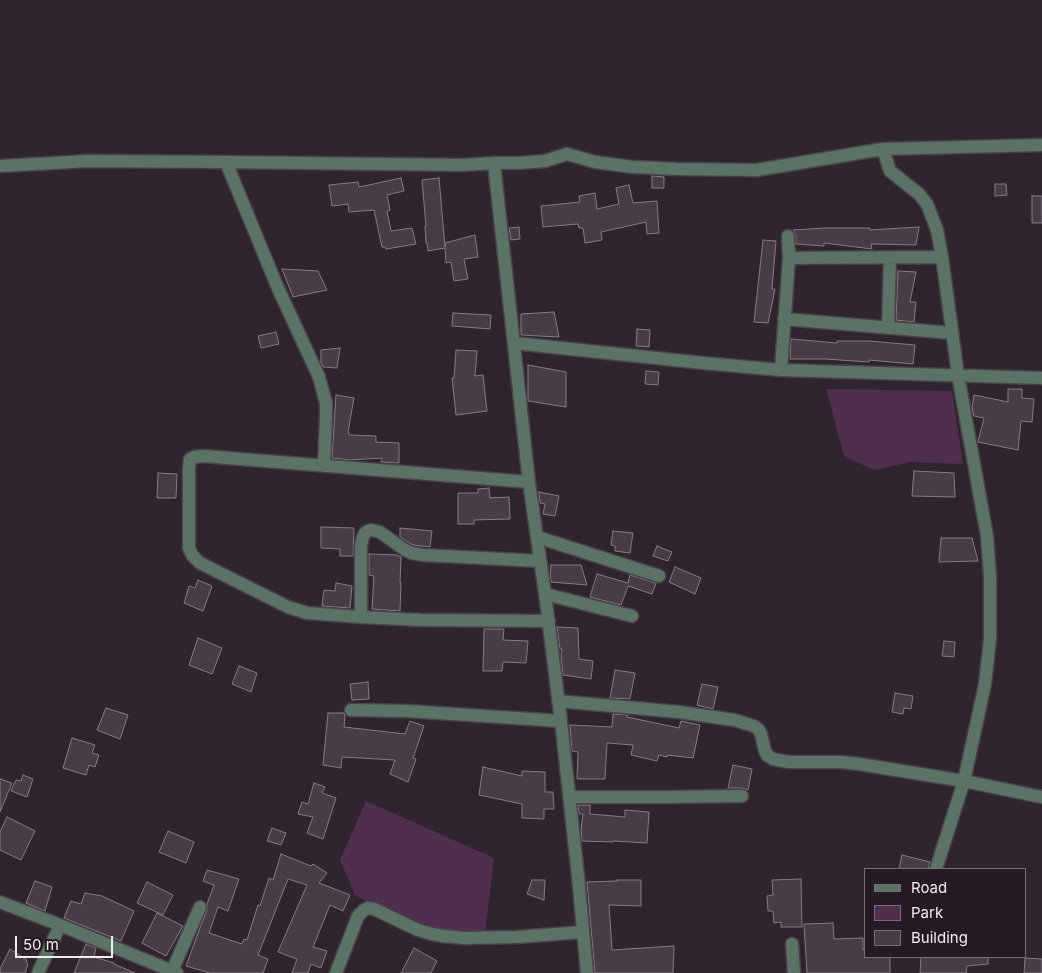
<!DOCTYPE html>
<style>
body{margin:0}
#map{position:relative;width:1042px;height:973px;overflow:hidden;background:#2f252f;font-family:Inter,sans-serif}
canvas{display:block}
.legend{position:absolute;left:864px;top:868px;width:162px;height:90px;box-sizing:border-box;background:#251b25;border:1px solid #776f77;margin:0;padding:6px 9px;list-style:none;font-size:15px;color:#f2ecf2}
.legend li{display:flex;align-items:center;gap:10px;height:25px}
.legend b{width:25px;border:1px solid #776f77}
.scale{position:absolute;left:15px;top:936px;width:98px;height:22px;box-sizing:border-box;border:2px solid #f2ecf2;border-top:0;padding-left:6px;font-size:15px;line-height:18px;white-space:nowrap;color:#f2ecf2;-webkit-text-stroke:4px #251b25;paint-order:stroke}
</style>
<div id="map">
<canvas width="1042" height="973"></canvas>
<ul class="legend">
<li><b style="height:6px;background:#5a7364"></b>Road</li>
<li><b style="height:14px;background:#502e50"></b>Park</li>
<li><b style="height:14px;background:#473d47"></b>Building</li>
</ul>
<div class="scale">50 m</div>
</div>
<script>
const ctx = document.querySelector('canvas').getContext('2d');
ctx.lineJoin = 'round';
function fillPath(path, color) { ctx.fillStyle = color; ctx.fill(path, 'evenodd'); }
const poly = rows => new Path2D(rows.map(r => 'M' + r).join(''));
function stroke(path, color, width, dash) { ctx.strokeStyle = color; ctx.lineWidth = width; ctx.lineCap = dash ? 'butt' : 'round'; ctx.setLineDash(dash || []); ctx.stroke(path); }
const green = poly([
 [826,389,952,391,963,464,911,462,874,470,844,456],
 [366,801,494,858,485,934,441,930,405,921,355,895,340,860]
]);
const building = poly([
 [652,176,664,177,664,188,652,188,652,176],
 [401,178,404,191,387,195,390,210,387,211,391,231,412,228,416,244,386,249,385,247,382,247,374,210,349,212,348,204,332,206,329,185,358,182,359,187,401,178],
 [439,178,445,247,445,243,475,235,478,257,464,259,468,279,454,281,451,262,446,263,445,248,428,251,427,243,426,243,425,226,426,226,422,180,439,178],
 [995,184,1006,184,1007,195,995,196,995,184],
 [629,185,633,203,657,201,659,233,647,234,646,222,601,232,602,240,585,243,583,228,579,228,578,224,543,227,541,206,580,202,579,196,595,193,597,209,619,204,616,188,629,185],
 [1032,196,1042,196,1042,223,1032,223,1032,196],
 [519,227,520,239,511,240,509,228,519,227],
 [919,227,916,245,871,244,872,249,824,243,824,246,796,244,796,235,793,230,825,228,870,228,870,230,919,227],
 [763,240,776,241,772,289,775,289,768,323,754,322,763,240],
 [282,269,318,271,327,290,293,297,282,269],
 [898,271,916,272,910,302,916,302,914,322,896,320,898,271],
 [554,312,559,337,521,335,521,314,554,312],
 [453,313,491,315,490,329,452,326,453,313],
 [637,329,650,330,649,347,636,346,637,329],
 [276,332,279,344,261,348,258,336,276,332],
 [791,339,837,343,837,341,869,341,915,345,913,364,869,360,869,362,825,359,790,359,791,339],
 [340,348,337,368,323,367,321,363,321,350,340,348],
 [456,350,477,351,475,376,483,375,487,411,456,415,452,378,454,378,456,350],
 [528,365,566,372,566,407,528,401,528,365],
 [646,371,659,372,658,385,645,384,646,371],
 [1008,389,1022,389,1022,398,1034,399,1032,422,1021,421,1018,450,978,442,984,418,974,416,972,407,974,395,1008,402,1008,389],
 [336,395,354,398,348,432,349,433,349,435,376,436,376,442,399,443,399,463,381,462,382,458,349,460,332,458,336,395],
 [914,471,954,473,955,497,912,496,914,471],
 [158,473,177,474,176,498,157,498,158,473],
 [489,488,490,498,509,497,510,519,474,520,474,524,458,524,458,493,478,493,478,489,489,488],
 [539,492,559,496,555,516,543,514,545,504,540,503,539,492],
 [321,527,354,528,353,556,340,556,340,549,321,548,321,527],
 [400,528,432,531,430,547,414,545,409,543,400,537,400,528],
 [613,531,633,533,630,553,615,551,615,546,611,545,613,531],
 [941,538,972,538,978,561,939,562,941,538],
 [657,546,672,552,668,561,653,556,657,546],
 [369,554,397,555,401,557,400,583,401,583,400,611,372,609,374,576,369,575,369,554],
 [551,565,581,565,587,585,551,582,550,574,551,565],
 [675,567,701,578,695,594,669,582,675,567],
 [597,574,628,583,630,575,656,583,652,594,628,586,621,605,590,597,597,574],
 [198,580,212,586,203,611,184,603,189,586,195,588,198,580],
 [336,583,352,586,350,608,322,606,324,590,335,591,336,583],
 [557,627,578,628,579,659,593,661,591,679,563,675,561,656,562,649,560,649,557,627],
 [484,629,504,629,503,640,528,641,526,663,503,662,502,671,483,671,484,629],
 [198,638,222,648,212,674,189,665,198,638],
 [944,641,955,642,954,657,942,656,944,641],
 [239,666,257,673,251,692,232,684,239,666],
 [615,670,635,673,630,699,610,698,615,670],
 [368,682,369,699,352,700,350,684,368,682],
 [702,684,718,687,713,709,697,705,702,684],
 [895,693,913,696,911,709,904,708,903,714,892,712,895,693],
 [106,708,128,715,120,739,97,730,106,708],
 [328,713,344,713,345,716,344,727,405,734,410,721,424,726,413,758,416,759,408,782,390,774,395,760,342,757,341,768,323,765,328,713],
 [613,714,628,715,627,717,679,728,681,721,700,725,693,758,667,755,667,757,659,755,657,761,631,755,633,745,607,743,605,779,577,779,578,752,572,751,570,725,612,727,613,714],
 [72,738,95,745,92,753,99,755,95,767,89,765,86,775,63,768,72,738],
 [733,765,752,769,748,790,742,788,728,788,733,765],
 [483,767,522,776,522,771,545,772,545,792,553,792,554,809,544,809,544,819,522,818,522,804,479,795,483,767],
 [23,775,33,779,27,797,11,791,16,780,21,781,23,775],
 [0,779,12,783,0,812,0,779],
 [314,783,325,787,322,793,336,798,323,839,307,833,313,817,298,814,302,802,308,804,314,783],
 [578,805,590,805,590,814,625,817,625,810,649,812,647,843,613,841,613,842,582,841,581,829,583,814,579,814,578,805],
 [7,817,35,831,21,860,0,850,0,832,7,817],
 [272,828,286,833,281,845,267,841,272,828],
 [168,831,194,842,186,863,159,852,168,831],
 [281,854,311,866,313,864,327,873,319,883,350,895,343,911,330,905,313,947,327,951,321,968,311,964,308,973,292,973,297,959,278,952,307,885,288,879,258,955,268,959,263,973,210,973,186,966,198,933,207,910,207,904,214,885,203,881,207,870,239,879,228,911,218,907,209,933,242,944,244,939,247,940,258,905,260,906,269,878,273,880,281,854],
 [902,855,930,862,928,869,899,869,902,855],
 [801,879,802,927,781,927,781,922,774,923,773,911,768,911,767,896,773,895,772,880,801,879],
 [532,880,545,880,544,900,527,894,532,880],
 [617,880,641,880,641,906,609,905,612,950,674,946,673,973,595,973,587,882,617,881,617,880],
 [35,881,52,887,45,911,26,903,35,881],
 [147,882,173,895,163,915,137,903,147,882],
 [85,893,102,896,134,911,121,941,64,918,71,901,81,904,85,893],
 [157,913,183,926,166,956,142,943,157,913],
 [833,923,834,939,863,938,863,950,866,950,866,957,890,957,890,973,807,973,804,924,833,923],
 [86,944,96,948,94,957,114,963,114,964,135,973,74,973,86,944],
 [414,948,437,961,431,973,401,973,414,948],
 [10,949,27,960,26,962,28,964,25,973,0,973,0,969,10,949],
 [921,957,988,957,988,964,967,966,966,973,920,973,921,957],
 [1025,958,1042,959,1042,973,1024,973,1025,958]
]);
const street = poly([
 [883,149,890,171,919,194,927,204,937,230,942,257,958,375,987,536,990,577,990,639,985,684,964,781,936,869],
 [226,162,277,286,319,377,326,403,326,417,324,466],
 [494,163,529,482,545,594,561,721,578,876,587,973],
 [0,166,88,161,226,162,462,165,494,163,518,163,545,161,567,154,595,162,633,167,677,169,757,170,883,149,1042,145],
 [789,258,942,257],
 [784,319,952,333],
 [888,328,890,258],
 [514,343,703,363,781,370,1042,378],
 [781,370,789,258,788,236],
 [529,482,203,456,194,457,190,459,189,468,189,548,192,555,200,563,288,607,307,613,361,617,422,620,549,621],
 [537,537,659,576],
 [545,594,632,616],
 [361,617,361,546,363,537,365,533,368,531,371,530,380,532,405,550,412,553,423,555,540,561],
 [558,701,679,712,734,720,754,726,759,730,761,734,765,751,767,755,773,759,788,762,842,762,859,764,964,781,1042,797],
 [351,710,407,711,561,721],
 [569,797,670,797,742,796],
 [0,902,60,925,177,973],
 [792,944,794,973],
 [172,971,200,907],
 [38,973,60,925],
 [336,973,358,916,364,910,368,908,374,909,418,930,432,934,443,936,465,938,517,937,583,932]
]);
fillPath(green, '#502e50');
fillPath(building, '#473d47');
stroke(building, '#867a86', 1);
stroke(street, '#4a414a', 15);
stroke(street, '#5a7364', 12);
</script>
